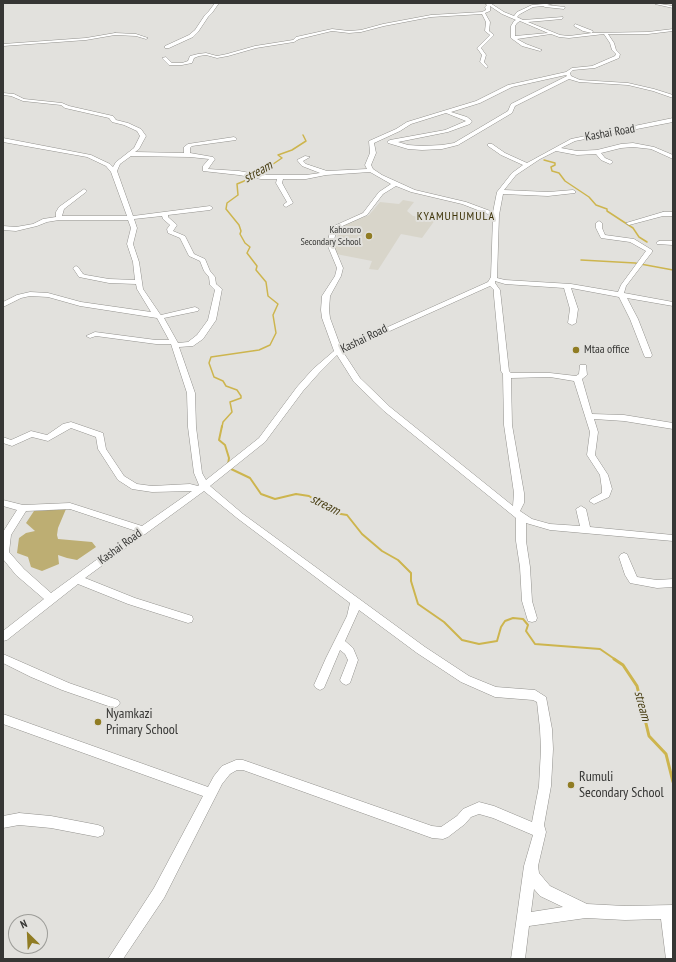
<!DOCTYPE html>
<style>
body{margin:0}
#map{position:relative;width:676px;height:962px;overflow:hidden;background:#e2e1dd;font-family:"PT Sans Narrow",sans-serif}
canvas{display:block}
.frame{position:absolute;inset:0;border:4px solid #363634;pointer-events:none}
.north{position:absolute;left:8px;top:914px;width:40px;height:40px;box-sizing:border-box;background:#e2e1dd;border:1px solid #9d9d99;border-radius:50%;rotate:336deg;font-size:11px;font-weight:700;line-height:16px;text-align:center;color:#363634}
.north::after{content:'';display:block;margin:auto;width:14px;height:18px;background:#907c23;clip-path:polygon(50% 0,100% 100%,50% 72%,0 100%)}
</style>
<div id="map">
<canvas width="676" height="962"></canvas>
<div class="frame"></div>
<div class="north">N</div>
</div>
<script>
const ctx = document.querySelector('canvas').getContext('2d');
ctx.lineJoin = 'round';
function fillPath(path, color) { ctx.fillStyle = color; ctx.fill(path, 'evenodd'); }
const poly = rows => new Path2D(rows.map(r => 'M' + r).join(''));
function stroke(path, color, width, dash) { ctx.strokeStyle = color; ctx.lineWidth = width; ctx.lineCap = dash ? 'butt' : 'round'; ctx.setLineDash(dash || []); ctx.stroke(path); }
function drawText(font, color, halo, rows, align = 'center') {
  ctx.font = font + ' "PT Sans Narrow",sans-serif'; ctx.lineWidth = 4; ctx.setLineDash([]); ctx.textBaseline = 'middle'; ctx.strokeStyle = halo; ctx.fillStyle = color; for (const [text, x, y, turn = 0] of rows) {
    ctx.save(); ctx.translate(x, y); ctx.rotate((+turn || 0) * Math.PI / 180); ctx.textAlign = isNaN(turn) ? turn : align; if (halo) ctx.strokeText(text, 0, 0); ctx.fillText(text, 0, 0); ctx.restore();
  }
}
const built = poly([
 [403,200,414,202,407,211,413,216,435,220,422,238,401,234,378,270,369,269,372,261,336,254,334,247,339,231,344,225,369,215,380,202,399,204]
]);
const green = poly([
 [66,509,58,528,57,535,58,539,92,542,96,547,77,560,67,558,58,555,59,564,42,571,31,567,28,557,17,553,19,538,26,533,35,531,26,523,34,511]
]);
const streamFar2 = poly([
 [544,160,555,163,555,165,551,167,552,171,559,173,565,181,589,197,596,205,607,209,607,211,633,228,639,237,647,242],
 [581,260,635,263,673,270],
 [222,427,223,422,232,412,230,402,241,398,241,396,237,390,226,386,223,381,214,377,209,363,211,357,259,350,270,345,276,333,273,315,278,304,268,296,266,282,256,270,257,266,247,253,250,247,245,243,240,234,241,231,239,225,226,209,227,203,238,195,237,184,254,177,282,158,278,155,292,150,306,141,303,135]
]);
const streamFar1 = poly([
 [222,426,219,440,225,445,229,458,228,465],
 [229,468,250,478,261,494,275,499,296,494,309,496,335,513,347,515,362,534,382,551,398,560,411,573,411,581,418,604,444,622,462,640,479,644,497,641,501,627,505,621,513,618,523,619,528,625,526,631,535,644,600,649,616,660]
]);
const stream = poly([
 [614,659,623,665,637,686,649,736,666,754,673,782]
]);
const minor = poly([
 [215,3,219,3,212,13,208,17,198,32,193,37,169,48,165,48,165,46,189,35,195,30,205,15,209,11,215,3],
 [484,3,490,3,504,12,514,16,517,12,532,5,555,3,547,5,565,7,564,9,545,7,543,6,533,7,520,14,517,17,523,20,563,17,562,19,528,22,560,35,569,36,592,33,583,31,574,26,575,24,593,31,592,33,648,32,673,29,673,31,648,34,608,34,614,43,616,50,620,54,619,58,595,68,573,70,570,73,571,76,580,80,628,83,654,89,673,95,673,98,653,91,628,85,579,82,569,79,515,106,512,113,458,145,442,149,422,150,408,149,388,143,387,142,390,140,445,130,466,121,446,113,411,124,400,131,374,143,376,153,371,165,373,169,382,175,415,190,466,202,493,212,497,192,512,173,523,165,501,155,488,146,488,144,492,144,505,153,527,163,571,139,673,118,673,122,575,141,561,148,577,151,597,150,621,144,633,143,654,147,673,155,673,159,651,149,633,147,621,148,601,153,605,158,612,161,613,162,610,164,601,160,596,154,577,155,556,151,540,159,516,175,504,190,548,192,573,190,575,191,575,193,548,196,503,194,499,215,497,278,505,280,571,284,618,292,621,285,646,251,630,242,601,238,596,228,596,223,599,221,602,223,602,228,605,235,634,239,652,250,652,252,626,286,624,293,673,302,673,306,627,298,638,319,652,355,651,357,645,357,644,355,630,319,619,297,571,288,578,309,576,323,572,325,568,323,570,309,564,288,505,284,495,281,495,283,500,290,509,371,511,373,550,373,576,376,579,374,580,365,586,365,587,375,582,379,592,414,624,415,673,423,673,429,624,421,594,419,598,432,595,455,608,475,612,489,609,497,594,504,589,501,591,499,602,493,602,489,600,475,587,455,590,432,574,381,550,377,511,378,512,425,524,493,524,503,520,511,532,519,550,524,580,526,576,509,581,506,586,509,590,527,673,535,673,541,550,530,526,523,526,541,530,567,532,601,537,618,536,621,532,622,528,621,522,601,520,567,516,541,516,518,384,411,354,382,337,355,319,373,303,391,265,442,210,486,243,514,425,647,469,676,496,687,535,690,546,697,552,729,553,749,551,786,544,825,546,832,538,866,539,873,550,886,587,904,625,906,673,905,673,959,666,959,661,919,625,920,586,918,529,926,525,959,511,959,524,866,533,835,493,818,479,814,471,817,465,824,448,837,443,839,432,838,243,770,237,770,230,774,222,784,164,898,123,959,108,959,154,888,203,796,3,724,3,714,208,787,214,776,222,766,236,760,243,760,432,826,441,827,457,816,463,809,479,802,494,806,532,822,539,786,541,749,540,729,537,702,533,700,495,697,461,682,417,653,359,610,345,641,353,648,358,660,350,683,346,685,342,683,340,680,348,660,345,654,340,650,324,688,320,690,316,688,314,685,326,658,347,616,350,603,237,518,204,491,85,578,135,598,192,616,193,619,192,622,188,623,128,604,78,584,7,640,3,641,3,631,44,599,16,575,3,559,3,532,17,510,3,506,3,500,23,505,70,503,142,526,192,491,152,492,132,489,118,480,98,449,96,437,71,428,48,441,32,437,12,446,3,443,3,437,11,440,31,431,47,435,63,424,71,422,103,433,106,449,124,476,137,484,152,486,190,484,198,486,199,485,194,473,188,427,187,393,171,344,156,344,96,336,90,338,86,336,95,332,156,340,169,340,157,318,80,306,48,297,30,296,21,298,3,307,3,302,17,295,30,292,48,293,81,302,151,312,137,289,136,284,109,283,79,277,73,268,76,266,78,267,83,274,86,275,109,279,135,280,133,262,127,244,131,228,128,220,59,220,47,222,37,226,16,231,3,230,3,226,16,227,33,224,43,219,56,217,56,212,59,207,84,189,87,191,86,192,64,209,62,216,127,216,111,172,106,166,87,157,3,142,3,138,91,155,110,164,113,167,116,162,134,148,140,136,137,131,124,125,112,122,109,118,65,108,61,105,23,101,11,96,3,95,3,93,14,94,24,99,62,103,69,106,113,116,116,120,128,123,141,129,146,136,139,149,135,152,184,153,184,147,188,144,234,137,237,139,236,140,192,146,190,148,190,153,213,157,215,159,208,169,239,171,261,175,306,175,320,173,302,166,297,160,305,156,310,157,303,161,306,164,327,171,367,169,365,165,370,153,369,141,396,129,407,122,476,101,508,85,566,72,572,68,592,66,615,56,616,54,612,50,610,43,604,34,569,38,559,37,551,34,517,39,526,44,542,50,540,51,522,46,511,38,511,26,514,21,516,20,502,14,490,6,490,11,485,13,490,22,489,31,494,35,481,48,486,55,484,62,488,67,486,68,480,62,482,55,477,48,490,35,485,31,486,22,482,14,431,17,384,26,361,32,349,33,332,31,299,39,294,42,256,48,228,56,217,58,206,55,199,56,194,58,192,63,182,65,169,65,162,58,166,57,172,63,182,63,188,61,190,56,198,54,206,53,217,56,227,54,255,46,293,40,296,37,332,29,349,31,361,30,383,24,431,15,482,12,486,10,485,7,487,5,484,3],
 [520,21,548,33,515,36,515,26,517,23,520,21],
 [566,75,567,76,511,104,508,111,454,143,442,145,422,146,408,145,398,142,448,132,470,124,472,121,467,117,451,112,480,103,512,87,566,75],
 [131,156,190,157,209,159,203,166,203,171,239,175,261,179,277,179,276,183,287,202,283,205,286,207,293,203,282,183,283,179,306,179,326,175,370,172,391,184,379,192,363,213,334,226,330,232,327,244,337,268,335,276,322,296,321,310,322,318,334,351,313,369,297,387,259,438,206,480,202,473,196,427,195,393,179,347,193,346,203,339,216,320,222,289,216,284,215,277,210,271,205,259,194,254,185,236,173,231,177,225,168,217,168,215,210,210,213,208,210,206,133,216,117,171,120,164,131,156],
 [396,186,411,192,462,204,493,216,491,277,488,282,341,348,330,318,329,310,330,296,341,276,343,268,333,244,336,232,338,228,367,215,383,194,396,186],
 [162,216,163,219,170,225,167,229,168,233,180,238,189,256,200,261,204,271,209,277,210,285,215,290,208,320,197,335,188,342,178,343,164,318,198,311,199,309,195,307,161,315,160,314,143,289,139,262,133,244,137,228,134,219,162,216],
 [490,286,494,290,494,296,501,371,503,374,504,425,514,493,513,506,390,407,360,378,343,352,490,286],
 [70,509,136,531,51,593,24,569,9,552,11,535,26,511,70,509],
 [534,889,540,896,563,907,531,912,534,889],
 [654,3,673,6,673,8,655,4,654,3],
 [115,33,136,34,148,38,146,39,136,36,115,35,86,40,3,46,3,44,86,38,115,33],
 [663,212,673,212,673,216,663,216,629,225,626,223,663,212],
 [659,241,673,241,673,245,657,244,656,243,659,241],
 [624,553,627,554,637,577,657,580,673,579,673,587,657,588,630,583,625,575,619,557,621,554,624,553],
 [3,654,69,683,118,700,120,703,118,706,114,708,62,690,31,677,3,663,3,654],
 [19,813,51,816,98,825,103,827,104,831,103,835,98,837,51,828,19,825,3,828,3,816,19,813]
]);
const markers = [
 [369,236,4,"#907c23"],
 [576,350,4,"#907c23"],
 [98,722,4,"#907c23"],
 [571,785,4,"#907c23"]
];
const farPoinames = [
 ["Kahororo",361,230],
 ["Secondary School",361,242]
];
const streetNames = [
 ["Kashai Road",610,133,-10],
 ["Kashai Road",364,339,-26],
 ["Kashai Road",120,547,-36]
];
const farQuarternames = [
 ["KYAMUHUMULA",456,217]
];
const poiNames = [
 ["Mtaa office",584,350]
];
const waterNames = [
 ["stream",258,172,-29],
 ["stream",325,505,27],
 ["stream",642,706,75]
];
const nearPoinames = [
 ["Nyamkazi",106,714],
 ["Primary School",106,730],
 ["Rumuli",579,777],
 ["Secondary School",579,793]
];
fillPath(built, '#d8d5ca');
fillPath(green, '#bdae73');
stroke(streamFar2, '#cdb54e', 1.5);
stroke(streamFar1, '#cdb54e', 2);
stroke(stream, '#cdb54e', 3);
stroke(minor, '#92918d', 1);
fillPath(minor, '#fff');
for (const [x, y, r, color] of markers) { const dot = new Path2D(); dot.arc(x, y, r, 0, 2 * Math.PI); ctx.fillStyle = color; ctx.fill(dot); stroke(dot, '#e2e1dd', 1.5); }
drawText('10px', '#363634', '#e2e1dd', farPoinames, 'right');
drawText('12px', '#363634', '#e2e1dd', streetNames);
ctx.letterSpacing = '1px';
drawText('12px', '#3d3308', '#e2e1dd', farQuarternames);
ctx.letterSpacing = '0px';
drawText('12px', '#363634', '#e2e1dd', poiNames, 'left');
drawText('italic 13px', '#493f14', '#e2e1dd', waterNames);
drawText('14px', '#363634', '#e2e1dd', nearPoinames, 'left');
</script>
